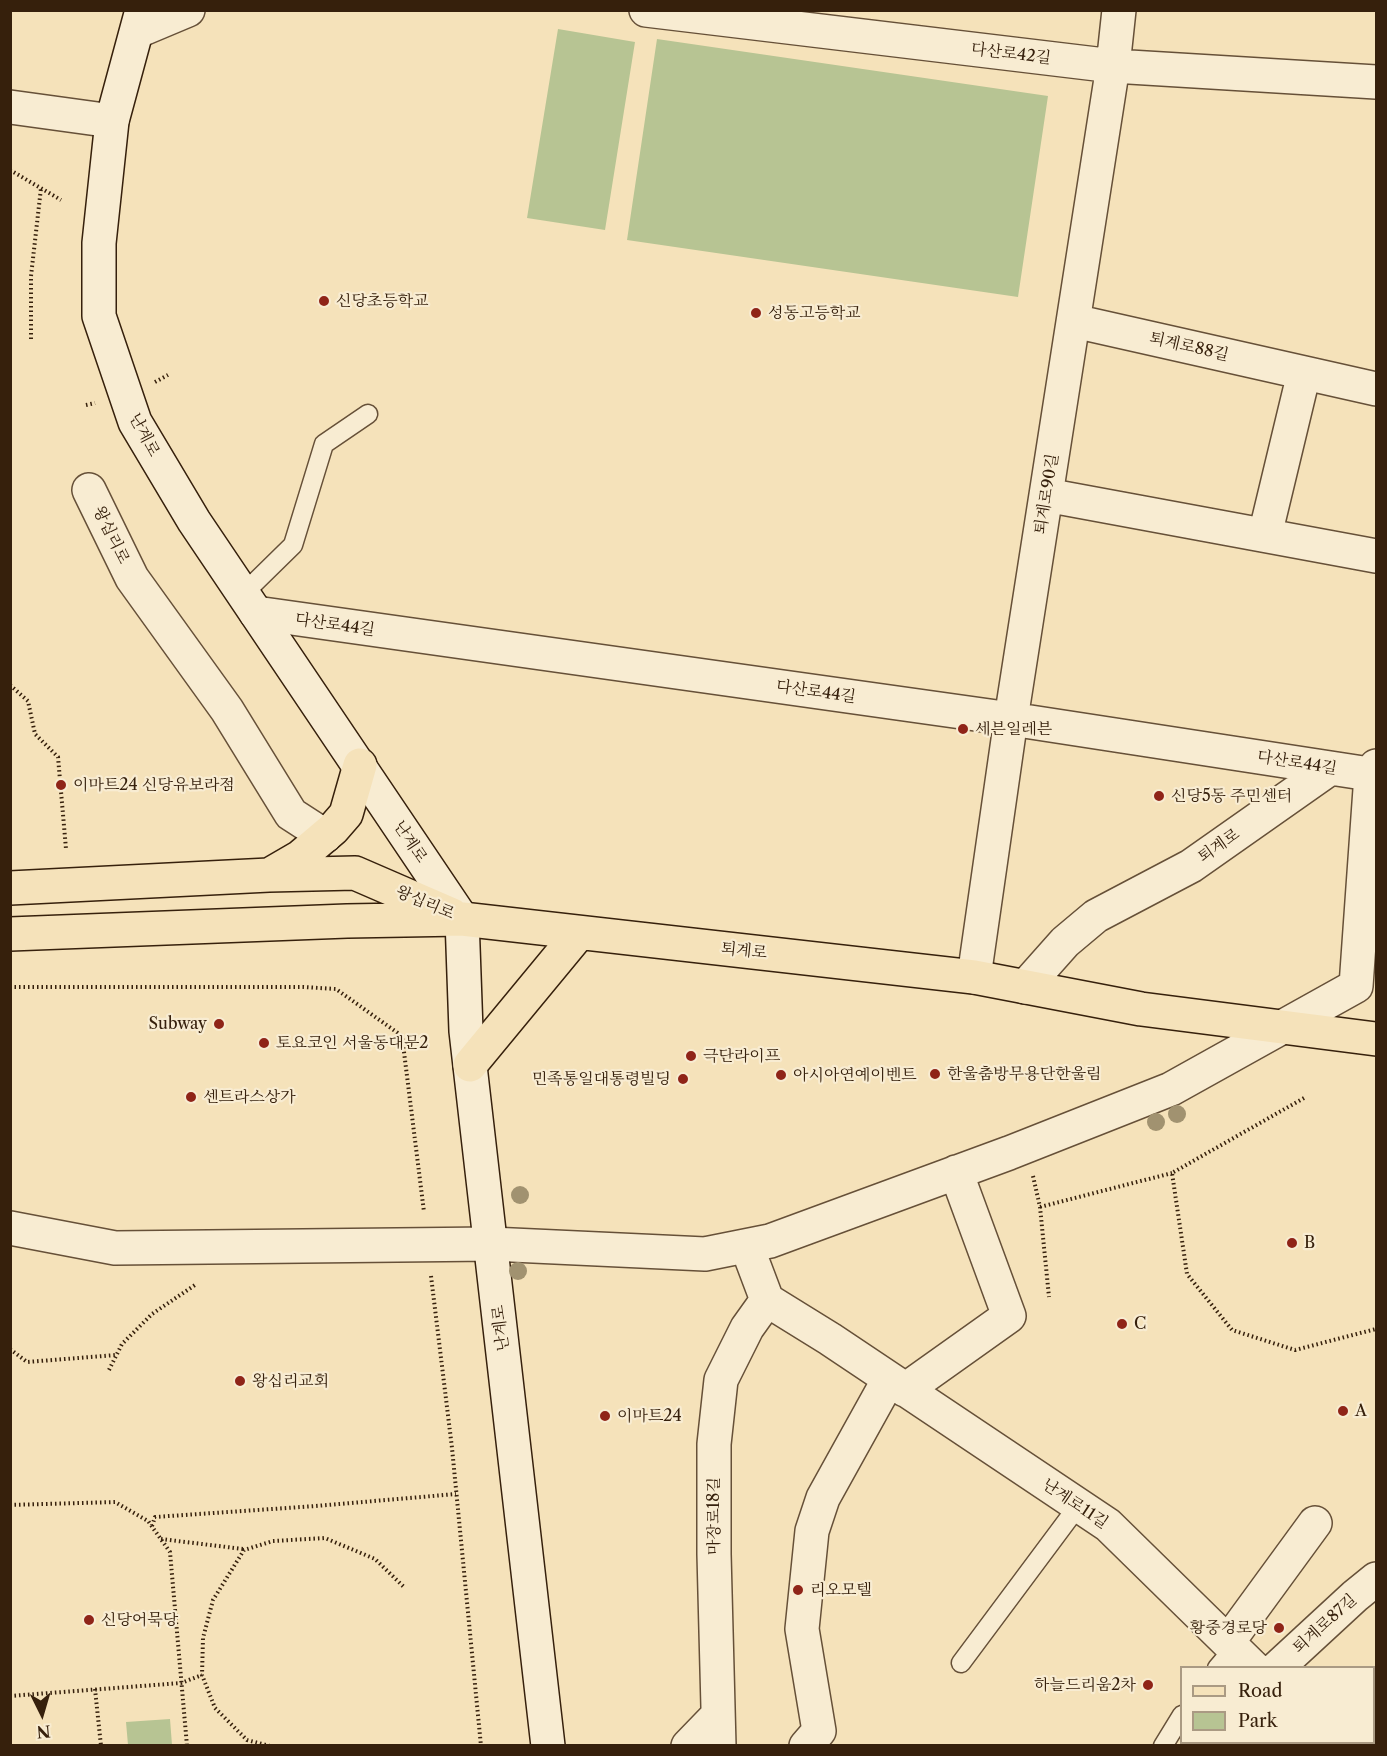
<!DOCTYPE html>
<meta charset="utf-8">
<style>
body{margin:0}
#map{position:relative;width:1387px;height:1756px;overflow:hidden;background:#f5e2ba;font-family:"Libre Caslon Text",serif}
canvas{display:block}
.frame{position:absolute;inset:0;border:12px solid #36200c;pointer-events:none}
.legend{position:absolute;left:1180px;top:1666px;width:195px;height:78px;box-sizing:border-box;background:#f8ecd2;border:2px solid #aa9a83;margin:0;padding:8px 10px;list-style:none;font-size:18px;color:#36200c}
.legend li{display:flex;align-items:center;gap:12px;height:30px}
.legend b{width:30px;border:2px solid #aa9a83}
.north{position:absolute;left:12px;top:1684px;width:60px;height:60px;-webkit-text-stroke:4px #f8ecd2;paint-order:stroke;rotate:175deg;font-size:16px;font-weight:700;line-height:24px;text-align:center;color:#36200c}
.north::after{content:'';display:block;margin:auto;width:21px;height:27px;background:#36200c;clip-path:polygon(50% 0,100% 100%,50% 72%,0 100%)}
</style>
<div id="map">
<canvas width="1387" height="1756"></canvas>
<div class="frame"></div>
<ul class="legend">
<li><b style="height:8px;background:#f5e2ba"></b>Road</li>
<li><b style="height:16px;background:#b7c493"></b>Park</li>
</ul>
<div class="north">N</div>
</div>
<script>
const ctx = document.querySelector('canvas').getContext('2d');
ctx.lineJoin = 'round';
function fillPath(path, color) { ctx.fillStyle = color; ctx.fill(path, 'evenodd'); }
const poly = rows => new Path2D(rows.map(r => 'M' + r).join(''));
function stroke(path, color, width, dash) { ctx.strokeStyle = color; ctx.lineWidth = width; ctx.lineCap = dash ? 'butt' : 'round'; ctx.setLineDash(dash || []); ctx.stroke(path); }
function drawText(font, color, halo, rows, align = 'center') {
  ctx.font = font + ' "Libre Caslon Text","Noto Serif KR",serif'; ctx.lineWidth = 4.5; ctx.setLineDash([]); ctx.textBaseline = 'middle'; ctx.strokeStyle = halo; ctx.fillStyle = color; for (const [text, x, y, turn = 0] of rows) {
    ctx.save(); ctx.translate(x, y); ctx.rotate((+turn || 0) * Math.PI / 180); ctx.textAlign = isNaN(turn) ? turn : align; if (halo) ctx.strokeText(text, 0, 0); ctx.fillText(text, 0, 0); ctx.restore();
  }
}
const green = poly([
 [558,29,635,42,605,230,527,218],
 [657,39,1048,96,1018,297,627,240],
 [170,1719,172,1745,128,1745,126,1722]
]);
const path = poly([
 [10,170,61,200],
 [31,339,31,276,41,188],
 [155,382,168,375],
 [86,405,95,403],
 [10,685,28,701,35,734,58,757,66,849],
 [10,987,303,987,336,989,402,1036,424,1212],
 [1304,1098,1172,1173,1187,1274,1232,1330,1295,1350,1376,1329],
 [1033,1176,1040,1207,1049,1297],
 [1040,1207,1172,1173],
 [431,1276,452,1448,481,1746],
 [10,1349,27,1362,116,1355],
 [109,1370,122,1344,152,1314,195,1285],
 [10,1505,115,1502,148,1521,170,1552,187,1746],
 [152,1526,155,1517,316,1506,456,1494],
 [161,1539,243,1549],
 [95,1689,101,1746],
 [10,1696,181,1683,202,1675],
 [270,1746,247,1740,215,1708,202,1675,203,1638,213,1600,244,1550,273,1541,325,1538,375,1559,405,1588]
]);
const service = poly([
 [243,594,293,545,324,444,368,414],
 [961,1663,1078,1506],
 [1217,1668,1234,1648],
 [1163,1746,1182,1715]
]);
const minor = poly([
 [646,10,1113,66,1376,82],
 [138,31,188,10],
 [10,107,112,121],
 [1074,321,1376,389],
 [89,490,132,578,227,710,291,814,325,836],
 [1046,495,1376,556],
 [1265,535,1304,373],
 [256,613,1011,719,1376,775],
 [974,977,1011,719,1113,66,1119,10],
 [1025,987,1065,942,1096,916,1191,866,1329,769],
 [10,1228,115,1248,491,1244,705,1254,770,1241,1009,1153,1171,1089,1356,986,1371,775,1376,766],
 [747,1247,767,1300,830,1339,1108,1525,1254,1668],
 [905,1390,1009,1316,956,1172],
 [1228,1642,1315,1523],
 [1277,1668,1355,1596,1376,1579],
 [1374,1715,1376,1714],
 [1331,1742,1335,1746],
 [688,1746,718,1715],
 [719,1746,714,1554,714,1444,721,1380,747,1328,767,1300],
 [806,1746,819,1731,802,1629,812,1531,823,1498,889,1379]
]);
const secondary = poly([
 [142,10,112,121,99,243,99,316,135,422,194,521,462,919,466,1031,548,1746]
]);
const primary = poly([
 [269,875,300,857,333,829,346,814,360,765],
 [10,888,269,875,355,873,452,915],
 [10,934,347,921,462,919,974,977,1141,1009,1376,1039],
 [470,1065,579,933]
]);
const trees = [
 [1177,1114],
 [1156,1122],
 [520,1195],
 [518,1271]
];
const markers = [
 [324,301,6,"#8f2418"],
 [756,313,6,"#8f2418"],
 [963,729,6,"#8f2418"],
 [61,785,6,"#8f2418"],
 [1159,796,6,"#8f2418"],
 [219,1024,6,"#8f2418"],
 [264,1043,6,"#8f2418"],
 [691,1056,6,"#8f2418"],
 [935,1074,6,"#8f2418"],
 [781,1075,6,"#8f2418"],
 [683,1079,6,"#8f2418"],
 [191,1097,6,"#8f2418"],
 [1292,1243,6,"#8f2418"],
 [1122,1324,6,"#8f2418"],
 [240,1381,6,"#8f2418"],
 [1343,1411,6,"#8f2418"],
 [605,1416,6,"#8f2418"],
 [798,1590,6,"#8f2418"],
 [89,1620,6,"#8f2418"],
 [1279,1628,6,"#8f2418"],
 [1148,1685,6,"#8f2418"]
];
const streetNames = [
 ["다산로42길",1011,54,7],
 ["퇴계로88길",1189,347,13],
 ["난계로",144,435,62],
 ["퇴계로90길",1047,494,-81],
 ["왕십리로",111,535,64],
 ["다산로44길",335,625,8],
 ["다산로44길",816,692,8],
 ["다산로44길",1297,763,9],
 ["난계로",410,842,56],
 ["퇴계로",1219,846,-35],
 ["왕십리로",425,903,23],
 ["퇴계로",744,951,6],
 ["난계로",501,1328,-97],
 ["난계로11길",1075,1504,34],
 ["마장로18길",714,1516,-90],
 ["퇴계로87길",1325,1624,-42]
];
const poiNames = [
 ["신당초등학교",336,301],
 ["성동고등학교",768,313],
 ["세븐일레븐",975,729],
 ["이마트24 신당유보라점",73,785],
 ["신당5동 주민센터",1171,796],
 ["Subway",207,1024,"right"],
 ["토요코인 서울동대문2",276,1043],
 ["극단라이프",703,1056],
 ["한울춤방무용단한울림",947,1074],
 ["아시아연예이벤트",793,1075],
 ["민족통일대통령빌딩",671,1079,"right"],
 ["센트라스상가",203,1097],
 ["B",1304,1243],
 ["C",1134,1324],
 ["왕십리교회",252,1381],
 ["A",1355,1411],
 ["이마트24",617,1416],
 ["리오모텔",810,1590],
 ["신당어묵당",101,1620],
 ["황중경로당",1267,1628,"right"],
 ["하늘드리움2차",1136,1685,"right"]
];
fillPath(green, '#b7c493');
stroke(service, '#665038', 21);
stroke(minor, '#665038', 36);
stroke(secondary, '#36200c', 36);
stroke(primary, '#36200c', 36);
stroke(path, '#36200c', 4, [1.5, 3]);
stroke(service, '#f8ecd2', 18);
stroke(minor, '#f8ecd2', 33);
stroke(secondary, '#f8ecd2', 33);
stroke(primary, '#f5e2ba', 33);
ctx.fillStyle = '#a19270';
for (const [x, y] of trees) { ctx.beginPath(); ctx.arc(x, y, 9, 0, 2 * Math.PI); ctx.fill(); }
for (const [x, y, r, color] of markers) { const dot = new Path2D(); dot.arc(x, y, r, 0, 2 * Math.PI); ctx.fillStyle = color; ctx.fill(dot); stroke(dot, '#f8ecd2', 2); }
drawText('16px', '#36200c', '#f8ecd2', streetNames);
drawText('16px', '#36200c', '#f8ecd2', poiNames, 'left');
</script>
